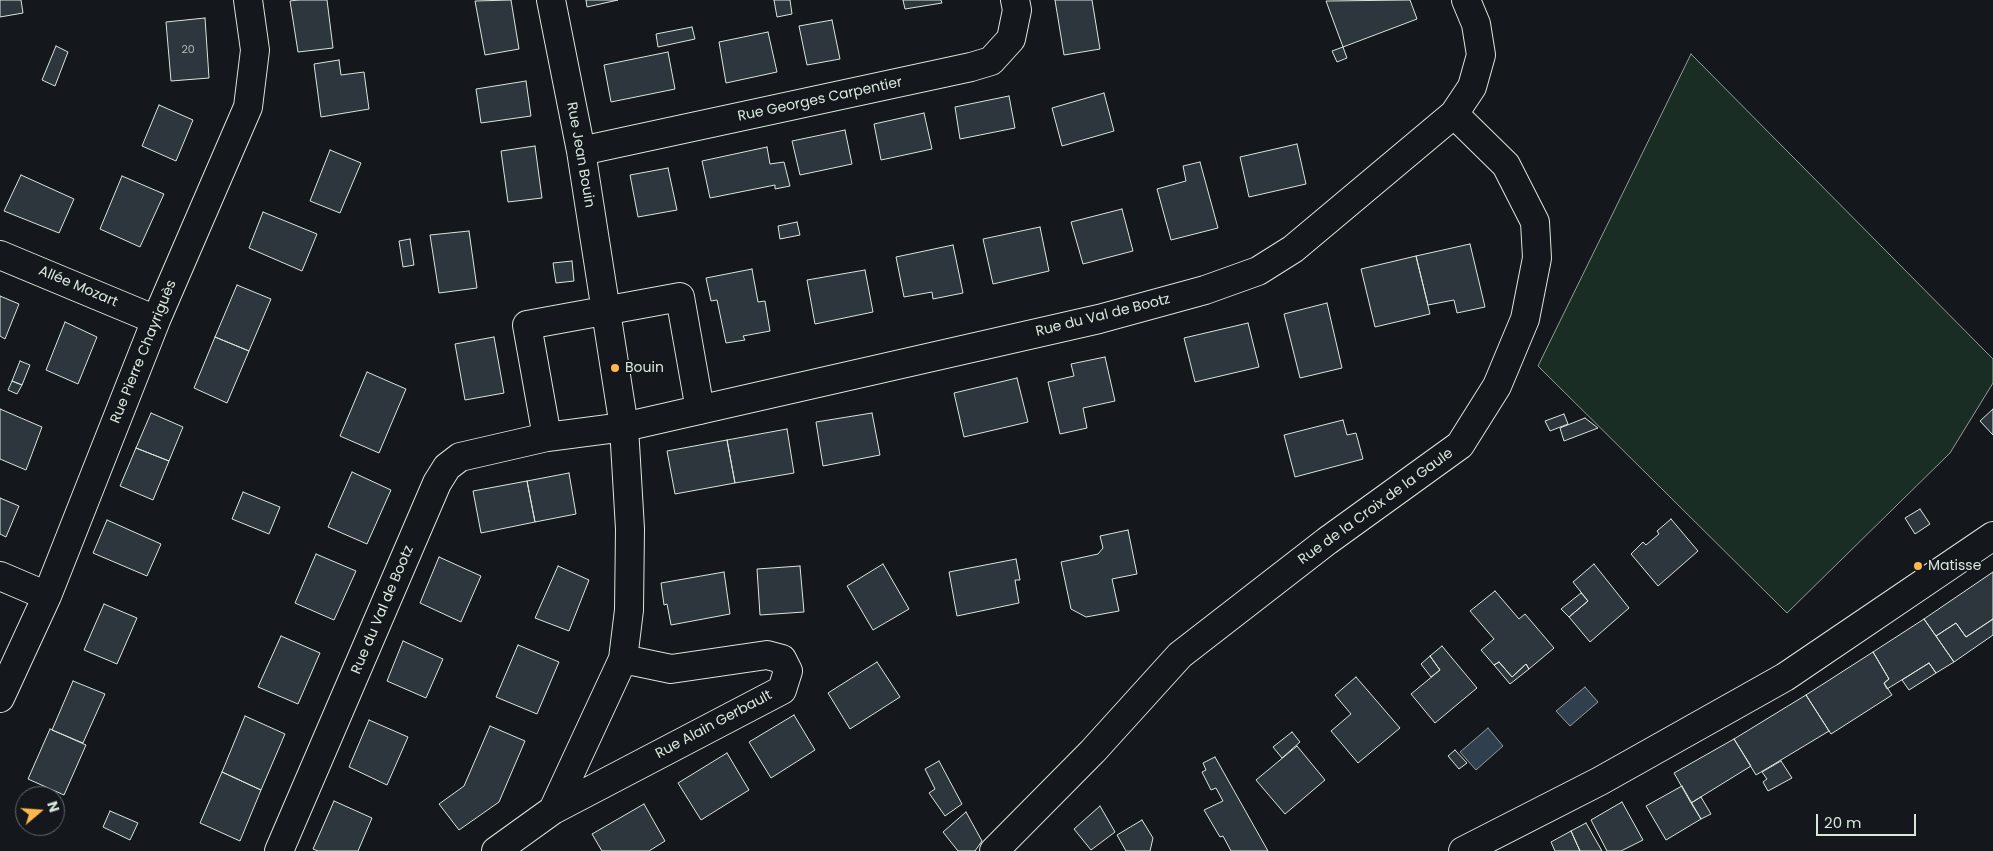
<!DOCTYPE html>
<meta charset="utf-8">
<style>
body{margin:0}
#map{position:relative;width:1993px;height:851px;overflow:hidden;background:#14181c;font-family:Poppins,sans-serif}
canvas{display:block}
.north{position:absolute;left:15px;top:786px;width:50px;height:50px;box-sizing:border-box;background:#14181c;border:1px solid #626a69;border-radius:50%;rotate:72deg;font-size:14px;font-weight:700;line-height:20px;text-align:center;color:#d8e6dc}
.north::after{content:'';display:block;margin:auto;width:18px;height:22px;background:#ffb74d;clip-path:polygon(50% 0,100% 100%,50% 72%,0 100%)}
.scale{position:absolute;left:1816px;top:814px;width:100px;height:22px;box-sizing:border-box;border:2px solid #d8e6dc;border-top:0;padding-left:6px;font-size:15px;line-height:18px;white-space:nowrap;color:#d8e6dc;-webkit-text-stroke:4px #14181c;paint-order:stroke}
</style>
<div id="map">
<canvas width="1993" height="851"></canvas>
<div class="north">N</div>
<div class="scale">20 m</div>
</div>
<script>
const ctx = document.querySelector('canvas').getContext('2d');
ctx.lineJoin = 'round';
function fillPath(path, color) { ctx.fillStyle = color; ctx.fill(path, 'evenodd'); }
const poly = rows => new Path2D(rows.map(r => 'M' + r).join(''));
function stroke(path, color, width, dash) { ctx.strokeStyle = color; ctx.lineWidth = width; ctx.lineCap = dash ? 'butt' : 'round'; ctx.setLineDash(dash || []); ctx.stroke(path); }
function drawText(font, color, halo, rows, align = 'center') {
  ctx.font = font + ' Poppins,sans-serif'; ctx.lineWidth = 4; ctx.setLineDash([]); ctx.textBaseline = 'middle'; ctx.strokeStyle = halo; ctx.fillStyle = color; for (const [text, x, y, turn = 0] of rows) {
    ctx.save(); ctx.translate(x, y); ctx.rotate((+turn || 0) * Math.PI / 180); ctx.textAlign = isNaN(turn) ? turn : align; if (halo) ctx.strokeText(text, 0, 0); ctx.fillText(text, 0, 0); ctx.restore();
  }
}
const green = poly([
 [1691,54,1993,359,1993,383,1950,453,1787,613,1538,366,1691,54]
]);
const water = poly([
 [1585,687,1598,702,1570,726,1556,711,1585,687],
 [1488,728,1503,746,1476,770,1460,752,1488,728]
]);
const building = poly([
 [0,0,21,0,23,13,0,17,0,0],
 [298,0,327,0,333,48,298,52,290,1,298,0],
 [511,0,519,49,485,55,475,1,511,0],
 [586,0,618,0,587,7,586,0],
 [774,0,790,0,792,14,777,17,774,0],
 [903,0,941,0,942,3,905,9,903,0],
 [1055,0,1092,0,1100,49,1064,55,1055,0],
 [1410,0,1417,19,1343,47,1326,1,1410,0],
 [205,18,209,78,171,81,166,22,205,18],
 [832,20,840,59,807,65,799,26,832,20],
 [692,27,695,39,658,47,656,34,692,27],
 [768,32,777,72,726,83,719,42,768,32],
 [56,46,68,52,55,86,42,80,56,46],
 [1343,47,1347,58,1337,62,1332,51,1343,47],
 [668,52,675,89,611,102,604,65,668,52],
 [339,60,341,75,364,72,369,109,321,117,314,64,339,60],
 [526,81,531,116,481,123,476,89,526,81],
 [1104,93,1114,131,1062,146,1052,108,1104,93],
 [1009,96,1015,128,960,139,955,107,1009,96],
 [159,105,193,120,176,161,142,146,159,105],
 [924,113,932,149,881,160,874,124,924,113],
 [845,130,852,164,800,175,792,141,845,130],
 [1297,144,1306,184,1249,197,1240,157,1297,144],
 [535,146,542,198,508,202,501,151,535,146],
 [767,147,770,164,784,162,790,186,775,189,775,185,710,198,702,161,767,147],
 [330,150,361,163,340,213,310,201,330,150],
 [1200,162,1218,228,1171,240,1157,189,1186,181,1183,166,1200,162],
 [668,168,677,210,638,217,630,175,668,168],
 [21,175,74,199,59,233,4,211,21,175],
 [122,176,164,194,140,247,100,229,122,176],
 [1122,209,1133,251,1083,264,1071,222,1122,209],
 [263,212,317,234,302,271,249,248,263,212],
 [797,222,800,235,780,239,778,226,797,222],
 [1040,227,1049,271,993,284,983,239,1040,227],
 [469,231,477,288,439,293,430,235,469,231],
 [410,239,414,265,403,267,399,241,410,239],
 [1470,244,1485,307,1457,313,1454,300,1428,305,1416,256,1470,244],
 [953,245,963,293,933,299,932,292,904,297,896,257,953,245],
 [1416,256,1430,314,1375,327,1361,269,1416,256],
 [572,261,574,281,556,283,553,263,572,261],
 [752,269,758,302,765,301,770,331,743,336,745,340,726,343,717,300,711,301,706,278,752,269],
 [865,270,873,312,815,324,807,280,865,270],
 [237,285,271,299,249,351,215,337,237,285],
 [0,296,19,304,5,339,0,336,0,296],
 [1327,303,1342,368,1300,378,1284,314,1327,303],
 [65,322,97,337,78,384,46,370,65,322],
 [1248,323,1259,367,1195,382,1184,338,1248,323],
 [215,337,249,351,227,403,194,388,215,337],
 [494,337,504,393,465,400,455,344,494,337],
 [1105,357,1115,401,1083,408,1087,428,1060,434,1048,382,1074,376,1071,364,1105,357],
 [20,361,30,365,22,385,12,381,20,361],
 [367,372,406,389,379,453,340,436,367,372],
 [1017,378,1028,422,964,437,954,393,1017,378],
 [12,381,22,385,17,394,8,390,12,381],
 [0,409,42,427,26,470,0,459,0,409],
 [1993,409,1993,435,1980,421,1993,409],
 [151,413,183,427,169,461,136,448,151,413],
 [872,413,880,455,823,466,816,422,872,413],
 [1564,414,1568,424,1550,431,1545,421,1564,414],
 [1585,418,1598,428,1564,441,1560,428,1585,418],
 [1343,420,1347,435,1356,433,1363,459,1295,477,1284,435,1343,420],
 [787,429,794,473,735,483,727,440,787,429],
 [727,440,735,483,675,494,667,451,727,440],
 [136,448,169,461,153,500,120,486,136,448],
 [352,472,391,490,367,544,328,527,352,472],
 [569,473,576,514,535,522,527,481,569,473],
 [527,481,535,522,481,533,473,491,527,481],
 [243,492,280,507,269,534,232,519,243,492],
 [0,498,19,506,6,537,0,534,0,498],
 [1920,509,1930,524,1915,534,1905,518,1920,509],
 [1671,519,1698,551,1658,586,1631,554,1643,542,1646,545,1659,534,1657,531,1671,519],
 [107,520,161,544,147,576,93,553,107,520],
 [1128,530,1137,574,1112,579,1119,611,1086,617,1071,609,1061,562,1098,554,1103,548,1100,536,1128,530],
 [316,554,356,571,334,620,295,603,316,554],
 [439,557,481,576,461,622,420,603,439,557],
 [1016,559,1020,580,1015,580,1019,603,957,616,949,572,1016,559],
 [883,564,909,609,873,630,847,586,883,564],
 [1594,564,1629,608,1590,642,1569,617,1588,601,1573,582,1594,564],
 [558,566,589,580,569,631,535,618,558,566],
 [800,566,804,612,760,615,757,569,800,566],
 [724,572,730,614,671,625,667,604,664,605,661,583,724,572],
 [1993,572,1993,619,1966,637,1956,623,1936,636,1924,619,1993,572],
 [1495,591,1519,619,1525,614,1554,648,1529,669,1526,664,1512,677,1499,662,1494,665,1481,650,1494,639,1470,611,1495,591],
 [1581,593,1588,601,1569,617,1561,609,1581,593],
 [104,604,137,618,117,664,84,650,104,604],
 [1924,619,1954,662,1936,673,1929,663,1887,689,1884,683,1889,679,1873,652,1924,619],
 [1993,619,1993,635,1954,662,1936,636,1956,623,1966,637,1993,619],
 [281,636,320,653,298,704,258,687,281,636],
 [403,641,443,659,426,698,387,681,403,641],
 [518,645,559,662,537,714,496,697,518,645],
 [1442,646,1477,688,1435,723,1411,694,1440,670,1430,656,1442,646],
 [1873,652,1889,679,1884,683,1892,695,1831,734,1806,695,1873,652],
 [1430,656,1440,670,1431,677,1421,664,1430,656],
 [877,662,900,697,850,729,828,693,877,662],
 [1499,662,1512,677,1526,664,1529,669,1510,684,1494,665,1499,662],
 [1929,663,1936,673,1909,690,1902,680,1929,663],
 [1356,677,1400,728,1358,763,1331,731,1351,714,1335,695,1356,677],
 [73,681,105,694,83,743,52,730,73,681],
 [1806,695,1829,731,1756,775,1734,739,1806,695],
 [794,715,815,750,771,778,749,742,794,715],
 [245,716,285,734,261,790,222,772,245,716],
 [369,720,408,737,387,785,349,767,369,720],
 [490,726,525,741,499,802,459,830,439,804,464,786,490,726],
 [50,729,86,745,64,795,28,779,50,729],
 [1292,732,1300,742,1282,758,1273,747,1292,732],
 [1734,739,1751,766,1691,803,1674,773,1734,739],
 [1297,746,1325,780,1285,814,1256,780,1297,746],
 [1455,750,1467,763,1459,769,1448,756,1455,750],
 [727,753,749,790,701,820,678,783,727,753],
 [1215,757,1268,851,1231,851,1223,836,1220,837,1204,810,1223,801,1216,788,1211,790,1202,772,1206,770,1203,763,1215,757],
 [939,761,962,804,945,816,929,793,935,789,925,769,939,761],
 [1781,761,1792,778,1768,791,1763,782,1767,779,1762,772,1781,761],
 [222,772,261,790,240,841,200,823,222,772],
 [1682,786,1701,819,1666,840,1646,806,1682,786],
 [1701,797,1711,814,1701,819,1691,803,1701,797],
 [334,801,372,818,358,851,318,851,313,849,334,801],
 [1622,802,1643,840,1621,851,1607,851,1591,820,1622,802],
 [644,804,665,841,649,851,602,851,592,834,644,804],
 [1100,806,1115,832,1091,850,1074,829,1100,806],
 [110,811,138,823,130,840,103,827,110,811],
 [966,812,982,841,975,851,958,851,943,832,966,812],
 [1142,820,1153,838,1150,851,1126,851,1117,835,1142,820],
 [1586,823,1602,851,1580,851,1571,831,1586,823],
 [1571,831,1580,851,1555,851,1551,842,1571,831]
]);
const minor = poly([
 [581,151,971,67,991,61,1011,39,1017,10,1015,0],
 [0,255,156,320],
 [547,437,527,325,680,297,700,410],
 [0,576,47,596],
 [0,698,47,596,156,320,248,107,255,50,248,0],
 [553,810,782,690,788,671,782,659,767,655,671,669,623,659],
 [279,851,437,483,447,467,460,457,547,437,624,427,1099,319,1205,290,1258,271,1293,249,1454,114,1472,87,1481,55,1476,24,1466,0],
 [496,851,553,810,623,659,629,610,630,529,624,427,581,151,551,0],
 [994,851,1093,751,1180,655,1327,541,1460,445,1497,386,1525,319,1537,258,1535,222,1506,165,1454,114]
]);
const secondary = poly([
 [1463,851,1600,781,1785,677,1993,536]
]);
const markers = [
 [615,368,5,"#ffb74d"],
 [1918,566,5,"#ffb74d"]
];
const numberNames = [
 ["20",188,50]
];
const streetNames = [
 ["Rue Georges Carpentier",820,100,-12],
 ["Rue Jean Bouin",580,155,80],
 ["Allée Mozart",78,287,23],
 ["Rue du Val de Bootz",1103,316,-14],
 ["Rue Pierre Chayriguès",144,352,-68],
 ["Rue de la Croix de la Gaule",1376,507,-36],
 ["Rue du Val de Bootz",383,610,-67],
 ["Rue Alain Gerbault",714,725,-28]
];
const poiNames = [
 ["Bouin",625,368],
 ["Matisse",1928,566]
];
fillPath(green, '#1a2d24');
stroke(green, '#939e99', 1);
fillPath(water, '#2f3f4d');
stroke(water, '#939e99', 1);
fillPath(building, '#2c363c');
stroke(building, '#d8e6dc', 1);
stroke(minor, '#d8e6dc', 30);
stroke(secondary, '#d8e6dc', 30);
stroke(minor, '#14181c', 28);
stroke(secondary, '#14181c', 28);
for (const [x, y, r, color] of markers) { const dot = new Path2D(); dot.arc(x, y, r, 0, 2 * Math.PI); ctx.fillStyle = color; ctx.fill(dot); stroke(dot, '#14181c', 2); }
drawText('11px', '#adbab4', null, numberNames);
drawText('14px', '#d8e6dc', '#14181c', streetNames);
drawText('14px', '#d8e6dc', '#14181c', poiNames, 'left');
</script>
